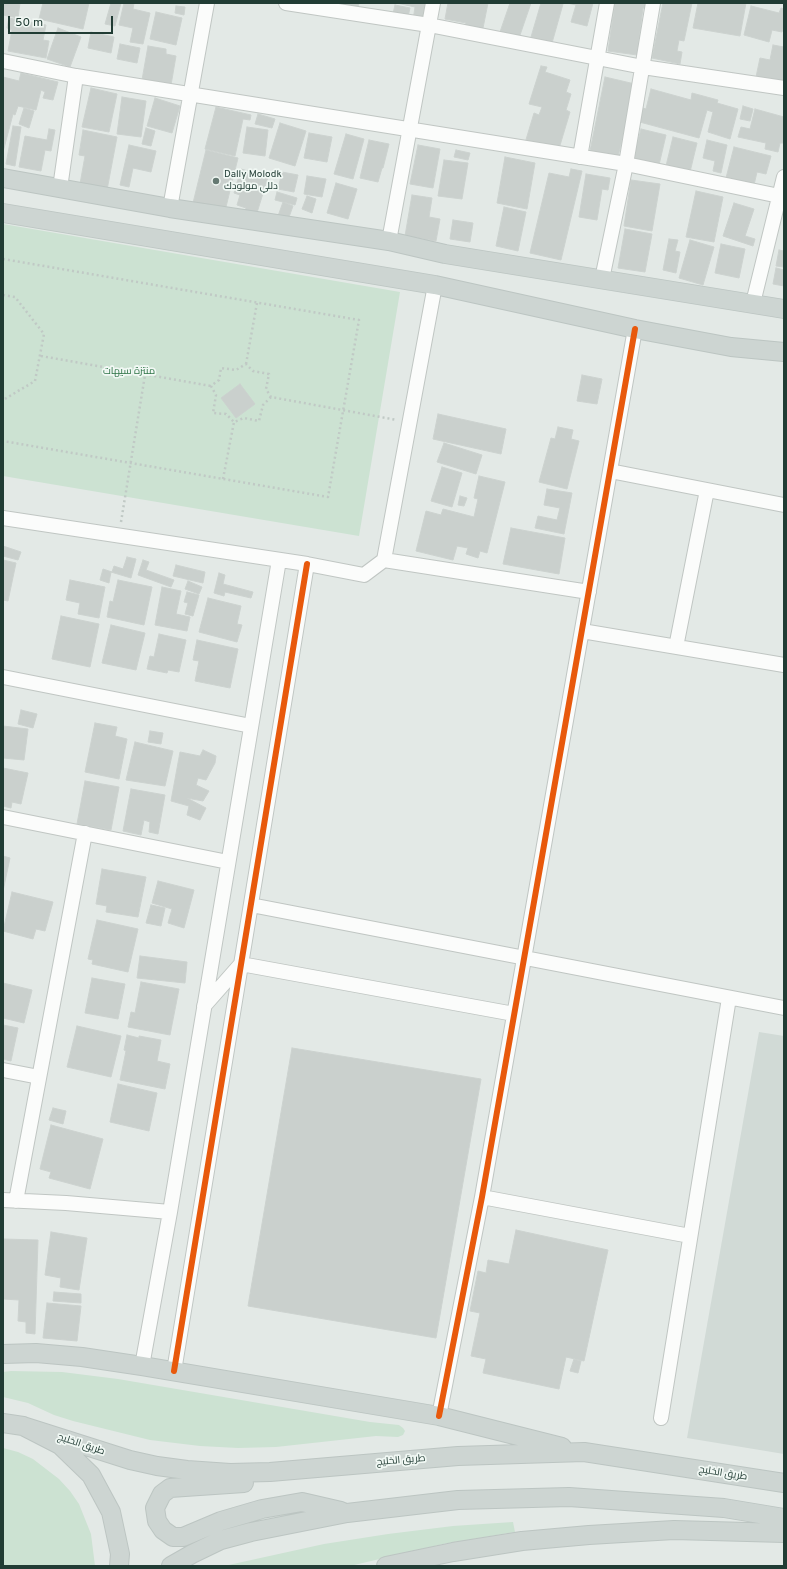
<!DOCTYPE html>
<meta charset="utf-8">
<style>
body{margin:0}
#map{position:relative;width:787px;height:1569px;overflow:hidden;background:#e3e9e6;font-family:Overpass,sans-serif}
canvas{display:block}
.frame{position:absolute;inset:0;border:4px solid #213c34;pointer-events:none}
.scale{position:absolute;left:8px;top:16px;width:105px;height:18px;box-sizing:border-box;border:2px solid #213c34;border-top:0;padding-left:5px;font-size:12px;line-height:14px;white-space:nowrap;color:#213c34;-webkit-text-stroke:3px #f1f8f4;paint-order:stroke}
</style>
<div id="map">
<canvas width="787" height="1569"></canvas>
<div class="frame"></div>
<div class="scale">50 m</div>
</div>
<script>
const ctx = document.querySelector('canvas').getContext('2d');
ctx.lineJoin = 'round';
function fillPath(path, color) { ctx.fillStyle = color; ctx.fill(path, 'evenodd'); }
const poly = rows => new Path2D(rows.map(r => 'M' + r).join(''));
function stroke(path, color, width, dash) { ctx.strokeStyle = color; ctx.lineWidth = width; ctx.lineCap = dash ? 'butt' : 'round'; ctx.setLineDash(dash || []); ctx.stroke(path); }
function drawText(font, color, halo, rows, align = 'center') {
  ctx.font = font + ' Overpass,Cairo,sans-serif'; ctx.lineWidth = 3.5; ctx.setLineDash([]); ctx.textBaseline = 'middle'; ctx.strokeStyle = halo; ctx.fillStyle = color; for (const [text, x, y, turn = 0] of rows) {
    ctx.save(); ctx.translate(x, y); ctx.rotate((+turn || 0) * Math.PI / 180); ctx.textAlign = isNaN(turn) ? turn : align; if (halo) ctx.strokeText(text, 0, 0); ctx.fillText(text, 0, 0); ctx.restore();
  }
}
const built = poly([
 [759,1032,784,1036,784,1454,687,1438]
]);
const green = poly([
 [3,224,400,292,359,536,3,476],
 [11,1371,62,1372,118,1379,370,1422,399,1425,403,1428,405,1431,403,1435,398,1437,376,1436,276,1447,238,1448,200,1446,150,1440,73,1421,54,1415,28,1403,3,1397,3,1372],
 [3,1448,18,1452,33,1459,59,1479,70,1491,79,1504,91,1534,95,1566,3,1566],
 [513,1522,515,1532,443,1544,350,1566,224,1566,324,1544,388,1534,453,1526]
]);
const building = poly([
 [3,3,20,3,18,18,3,15,3,3],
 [43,3,89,3,83,29,39,19,43,3],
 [111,3,121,3,115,26,105,24,111,3],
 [124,3,134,3,133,9,150,13,143,44,130,42,133,28,119,25,124,3],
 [329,3,359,3,357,11,329,3],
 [397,3,426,3,422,22,413,20,415,7,397,3],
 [448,3,488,3,482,33,464,29,466,23,445,19,448,3],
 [510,3,531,3,519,38,500,32,510,3],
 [541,3,559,3,563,4,552,43,531,37,541,3],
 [567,3,593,3,587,26,571,22,576,5,567,3],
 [615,3,646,3,645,8,643,8,637,55,608,51,615,3],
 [663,3,692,3,684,41,679,40,677,51,682,52,680,64,652,58,663,3],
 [698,3,746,3,740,36,693,28,698,3],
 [395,5,410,8,407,21,392,18,395,5],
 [176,6,185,7,184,15,175,13,176,6],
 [751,6,779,13,781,8,784,9,784,25,782,32,772,30,769,42,744,35,751,6],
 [156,12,182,18,176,45,150,39,156,12],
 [9,18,46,25,43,40,49,41,46,58,8,51,12,30,7,28,9,18],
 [58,28,81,37,70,67,47,59,58,28],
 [91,32,114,37,111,53,88,48,91,32],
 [120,44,140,48,137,63,117,59,120,44],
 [773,45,784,47,784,83,756,77,760,58,770,60,773,45],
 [148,46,166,49,166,54,176,56,171,85,142,80,148,46],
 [541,66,547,67,545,72,570,80,566,92,571,94,566,110,570,112,558,152,525,143,534,113,539,115,542,107,529,104,541,66],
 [21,73,58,82,53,100,43,98,45,92,41,90,36,110,18,106,15,115,13,114,3,152,3,77,19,81,21,73],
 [605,77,635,84,618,157,590,151,605,77],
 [91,88,117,94,109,132,82,127,91,88],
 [651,89,691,100,692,93,718,100,717,103,738,109,730,139,708,132,713,112,707,110,699,138,636,121,640,107,646,109,651,89],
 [122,97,146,101,141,137,117,134,122,97],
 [155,98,180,106,172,133,147,126,155,98],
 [743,106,753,109,750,121,740,119,743,106],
 [216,107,251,115,250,120,243,119,235,156,205,149,216,107],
 [24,108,34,111,29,128,19,124,24,108],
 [755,109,784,117,784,143,780,143,778,152,765,149,766,143,738,137,741,127,750,129,755,109],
 [258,114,275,119,272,128,255,124,258,114],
 [280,123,306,131,295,166,269,158,280,123],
 [13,126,21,127,15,166,6,164,13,126],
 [247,127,268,130,265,156,243,153,247,127],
 [146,128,155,131,151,146,142,144,146,128],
 [49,129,55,130,51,151,45,150,41,171,19,167,25,136,47,140,49,129],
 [641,129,666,135,659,165,633,160,641,129],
 [83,130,117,137,107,190,80,184,85,156,79,155,83,130],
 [309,133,332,137,327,162,304,158,309,133],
 [346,134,364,139,353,179,334,174,346,134],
 [673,137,697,143,690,172,666,166,673,137],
 [369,140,389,144,383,168,382,168,378,182,360,178,369,140],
 [707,140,727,145,721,173,713,171,715,161,703,158,707,140],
 [129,145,156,151,151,172,133,168,129,187,120,185,129,145],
 [418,145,440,149,433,188,410,184,418,145],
 [734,147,771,156,766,174,757,172,754,185,726,178,734,147],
 [206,150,238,158,225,211,193,203,206,150],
 [456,150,470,153,468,160,454,157,456,150],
 [505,157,535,163,527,209,497,203,505,157],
 [444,160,468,163,462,199,438,196,444,160],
 [241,169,268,177,256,216,245,212,246,208,237,205,240,195,234,193,241,169],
 [571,169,582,171,561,260,530,253,549,173,569,177,571,169],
 [282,172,298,175,294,192,278,189,282,172],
 [586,174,610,178,608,190,602,189,597,220,579,217,586,174],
 [307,176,326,179,322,197,304,194,307,176],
 [631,180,660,184,652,231,624,226,631,180],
 [336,183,357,189,348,219,327,213,336,183],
 [696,191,723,197,714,242,686,237,696,191],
 [277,192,297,198,295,205,275,200,277,192],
 [412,195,432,198,429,217,440,219,436,241,405,236,412,195],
 [307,196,316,199,312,213,302,209,307,196],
 [283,202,293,206,288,220,278,216,283,202],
 [734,203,754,209,745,236,755,239,753,246,723,236,734,203],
 [504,207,526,212,518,251,496,246,504,207],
 [453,220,473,223,470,242,450,239,453,220],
 [625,229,652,234,645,272,618,268,625,229],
 [669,239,678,240,675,251,680,252,676,273,663,270,669,239],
 [690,240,714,247,703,285,679,278,690,240],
 [721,244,745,249,739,278,715,273,721,244],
 [779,250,784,251,784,267,776,266,779,250],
 [776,268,784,270,784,286,773,284,776,268],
 [582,375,602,379,597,404,577,401,582,375],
 [240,384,255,404,236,418,221,398,240,384],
 [438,414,506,429,501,454,433,439,438,414],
 [558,427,573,430,571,439,579,441,567,489,539,482,551,438,555,439,558,427],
 [444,443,482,455,476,474,437,462,444,443],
 [442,467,462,473,452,507,431,501,442,467],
 [479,476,505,482,487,553,480,551,478,558,466,554,468,548,457,546,453,560,416,551,426,511,441,515,443,509,474,517,478,499,474,498,479,476],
 [547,489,572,493,564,534,535,528,538,516,557,520,560,508,544,505,547,489],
 [460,496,467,498,464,506,458,505,460,496],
 [511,528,565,538,559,574,503,564,511,528],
 [3,546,21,552,18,560,3,556,3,546],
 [127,557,136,559,131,578,111,572,109,583,100,580,103,569,112,572,114,566,123,569,127,557],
 [3,560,16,563,8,601,3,600,3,560],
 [143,560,149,562,146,570,174,580,171,587,138,575,143,560],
 [176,565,205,572,203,583,173,576,176,565],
 [219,573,225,575,223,584,253,592,251,598,225,592,224,596,214,593,219,573],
 [70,580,105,587,99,618,78,614,80,603,66,600,70,580],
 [118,580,152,587,144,625,107,617,110,601,113,602,118,580],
 [188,581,202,587,199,594,185,589,188,581],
 [162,587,181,591,176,614,190,617,187,631,155,625,162,587],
 [187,592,199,595,193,616,185,614,188,603,184,602,187,592],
 [208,598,241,606,237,624,242,625,237,642,199,632,208,598],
 [61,616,99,624,90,667,52,659,61,616],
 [111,625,145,633,136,670,102,663,111,625],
 [159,634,186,640,179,672,168,670,167,673,147,669,150,656,154,657,159,634],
 [197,640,238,649,230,688,195,681,199,661,193,660,197,640],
 [21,710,37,714,33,728,18,724,21,710],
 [95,723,117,727,115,736,127,739,119,779,85,772,95,723],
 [3,726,28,729,24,760,3,758,3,726],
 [150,731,163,733,161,744,148,742,150,731],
 [135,742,173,751,165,786,126,780,135,742],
 [203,750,216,756,215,763,206,780,198,778,196,785,209,791,203,801,187,798,206,808,200,820,187,815,189,806,171,801,180,752,200,756,203,750],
 [3,768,28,773,21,804,12,802,11,808,3,806,3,768],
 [85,781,119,787,111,830,77,824,85,781],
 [131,789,165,795,158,834,149,832,150,822,144,820,141,835,123,831,131,789],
 [3,856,10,858,3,891,3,856],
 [102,869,146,877,138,917,106,912,107,906,96,904,102,869],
 [158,881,194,890,184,928,168,923,172,909,152,903,158,881],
 [12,892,53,902,45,931,36,929,33,939,3,931,12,892],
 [151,905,165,908,161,926,146,923,151,905],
 [97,920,138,929,128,972,92,964,93,960,88,959,97,920],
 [140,956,187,962,185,983,137,978,140,956],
 [92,978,125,984,118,1019,85,1013,92,978],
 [141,982,179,989,170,1035,128,1027,131,1012,135,1013,141,982],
 [3,983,32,990,24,1023,3,1018,3,983],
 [3,1025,18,1028,11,1061,3,1059,3,1025],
 [77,1026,121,1036,111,1077,67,1067,77,1026],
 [127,1035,139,1038,139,1036,161,1040,157,1061,170,1064,165,1089,120,1080,126,1051,124,1050,127,1035],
 [292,1048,481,1079,436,1338,248,1306,292,1048],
 [118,1084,157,1093,149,1131,110,1122,118,1084],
 [53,1108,66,1111,63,1124,49,1120,53,1108],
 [51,1125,103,1139,90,1189,49,1178,51,1172,40,1169,51,1125],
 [516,1230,608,1250,584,1361,566,1357,559,1389,483,1373,486,1359,471,1356,480,1313,470,1311,478,1271,486,1273,488,1260,509,1264,516,1230],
 [51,1232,87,1238,79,1290,60,1287,61,1278,45,1275,51,1232],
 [3,1239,38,1240,35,1334,26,1333,26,1322,18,1321,19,1300,3,1299,3,1239],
 [54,1292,81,1294,81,1303,53,1301,54,1292],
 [47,1303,81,1306,77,1341,43,1338,47,1303],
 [574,1359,581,1361,578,1373,570,1371,574,1359]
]);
const path = poly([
 [3,259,359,320,328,497,3,441],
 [3,295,15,297,44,334,35,381,3,400],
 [41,356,211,386],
 [246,364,257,303],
 [271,397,263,405,259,421,244,418,234,422,226,414,213,413,216,395,211,386,219,380,221,368,236,370,246,364,253,371,269,374,266,389,271,397,397,420],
 [223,479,234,422],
 [121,522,145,375]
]);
const minor = poly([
 [286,3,429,25,643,67,784,88],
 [3,61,76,76,626,164,784,197],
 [580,157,607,3],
 [60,188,76,76],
 [170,208,207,3],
 [389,241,433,3],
 [602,279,626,164,653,3],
 [753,303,784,177],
 [610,471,784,505],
 [3,518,307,564,364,575,384,560,435,285],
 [384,560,589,592],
 [582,631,784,665],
 [676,647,707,490],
 [3,677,251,726],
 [3,817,228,862],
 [251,905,784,1008],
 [204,1006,241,964,514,1014],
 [3,1070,39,1077],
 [482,1197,690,1236],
 [3,1200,66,1203,170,1212],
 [16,1201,85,833],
 [142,1366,170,1212,279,560],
 [174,1371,307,564],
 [439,1416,482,1197,635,329],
 [661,1418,729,998]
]);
const major = poly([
 [3,178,170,208,389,241,445,254,784,309],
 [3,213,435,285,635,329,731,347,784,352],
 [3,1354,36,1353,82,1357,142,1366,439,1416,562,1447],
 [3,1423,23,1426,60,1445,91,1475,111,1512,120,1554,119,1566],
 [23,1426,130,1460,157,1466,187,1470,230,1473,270,1472,458,1456,584,1452,784,1483],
 [244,1483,170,1488,162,1494,155,1508,157,1521,163,1530,173,1537,183,1537,221,1521,262,1509,302,1502,341,1511],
 [171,1566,192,1554,221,1540,251,1532,347,1513,458,1500,569,1497,724,1508,784,1518],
 [386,1566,453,1552,522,1541,589,1535,674,1530,784,1533]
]);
const cycleway = poly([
 [174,1371,307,564],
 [439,1416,482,1197,635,329]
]);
const markers = [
 [216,181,4,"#657972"]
];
const poiNames = [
 ["Dally Molodk",224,175],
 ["دللي مولودك",224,187]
];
const parkNames = [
 ["منتزة سيهات",129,372]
];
const streetNames = [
 ["طريق الخليج",81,1445,18],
 ["طريق الخليج",401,1461,-5],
 ["طريق الخليج",723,1474,9]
];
fillPath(built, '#d1dad6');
fillPath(green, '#cce2d2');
fillPath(building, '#cad0cd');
stroke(building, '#ccd2cf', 1);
stroke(minor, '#c0c6c3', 16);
stroke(major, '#bcc5c2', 20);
stroke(path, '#c0c9c5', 2.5, [2, 3]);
stroke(minor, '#fbfcfb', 14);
stroke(major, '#cdd5d2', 18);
stroke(cycleway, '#e8590c', 6);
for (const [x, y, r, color] of markers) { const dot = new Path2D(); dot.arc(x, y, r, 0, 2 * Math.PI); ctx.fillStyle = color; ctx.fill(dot); stroke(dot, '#f1f8f4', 1.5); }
drawText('10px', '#213c34', '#f1f8f4', poiNames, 'left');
drawText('10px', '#2c7245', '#f1f8f4', parkNames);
drawText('10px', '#213c34', '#f1f8f4', streetNames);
</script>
